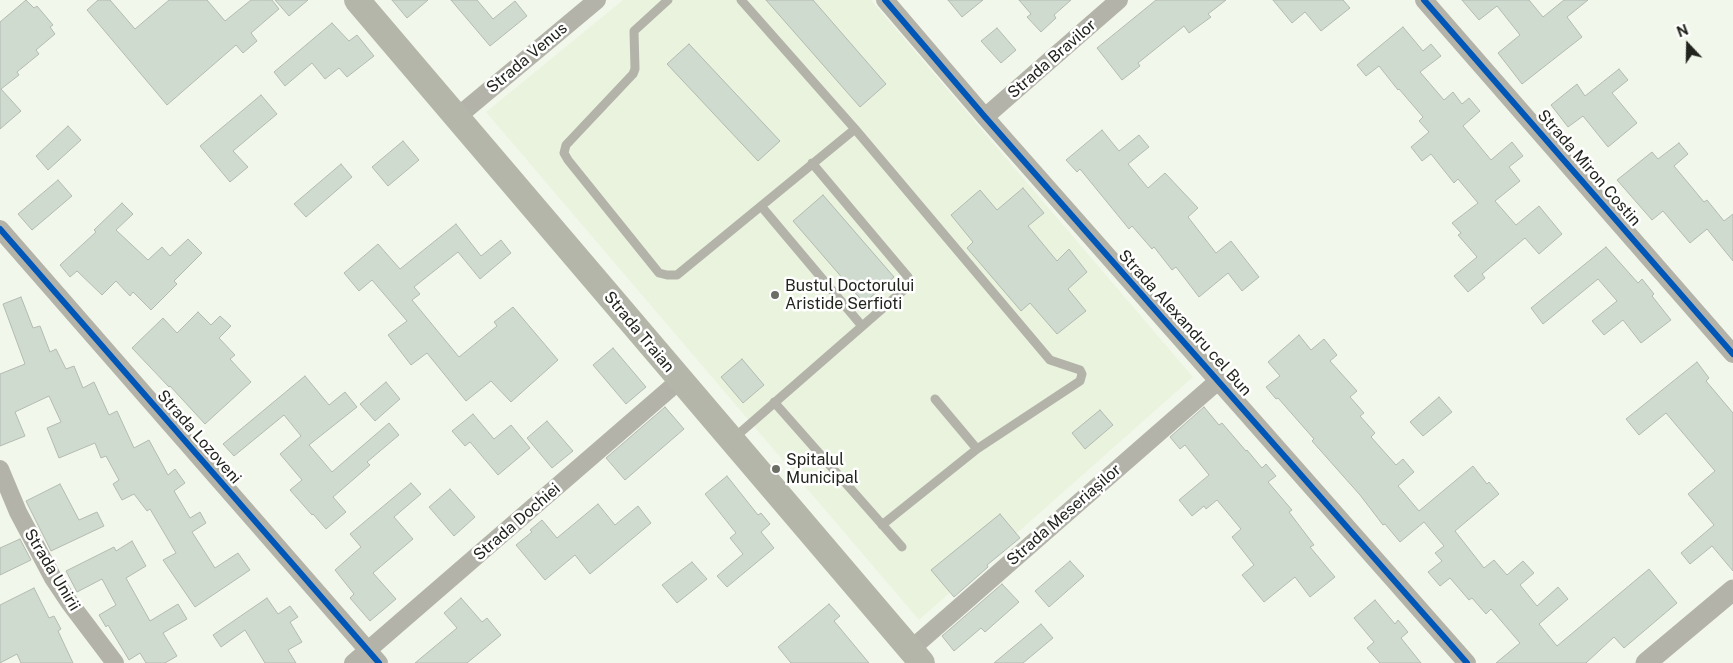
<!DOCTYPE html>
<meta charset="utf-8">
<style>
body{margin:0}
#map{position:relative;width:1733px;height:663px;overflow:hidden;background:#f2f7eb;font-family:"Public Sans",sans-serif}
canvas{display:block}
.north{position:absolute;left:1663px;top:20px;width:50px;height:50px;-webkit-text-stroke:4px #fff;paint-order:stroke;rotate:339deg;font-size:14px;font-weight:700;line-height:20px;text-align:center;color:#21241d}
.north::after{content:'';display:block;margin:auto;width:18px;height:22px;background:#21241d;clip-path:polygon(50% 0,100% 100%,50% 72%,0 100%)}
</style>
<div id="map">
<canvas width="1733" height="663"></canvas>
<div class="north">N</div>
</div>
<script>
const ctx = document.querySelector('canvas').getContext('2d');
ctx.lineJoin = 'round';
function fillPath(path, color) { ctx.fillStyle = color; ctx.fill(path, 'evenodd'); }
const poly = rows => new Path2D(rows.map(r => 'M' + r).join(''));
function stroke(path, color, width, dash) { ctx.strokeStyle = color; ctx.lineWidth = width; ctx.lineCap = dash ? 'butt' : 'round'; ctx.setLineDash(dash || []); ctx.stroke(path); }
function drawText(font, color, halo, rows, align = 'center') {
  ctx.font = font + ' "Public Sans",sans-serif'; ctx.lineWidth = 5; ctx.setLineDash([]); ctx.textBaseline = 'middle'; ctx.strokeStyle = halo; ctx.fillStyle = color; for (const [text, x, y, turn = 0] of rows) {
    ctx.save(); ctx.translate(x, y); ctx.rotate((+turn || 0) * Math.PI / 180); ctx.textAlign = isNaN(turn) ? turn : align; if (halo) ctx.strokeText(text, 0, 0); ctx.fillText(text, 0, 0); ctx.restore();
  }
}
const built = poly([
 [623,0,871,0,1193,377,919,620,486,112]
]);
const building = poly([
 [26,0,34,8,37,6,53,25,50,27,55,34,36,50,39,54,17,72,19,75,1,89,21,111,0,129,0,22,26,0],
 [98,0,110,0,135,29,169,0,207,0,225,21,251,0,272,0,279,9,251,33,257,41,243,53,236,45,167,105,87,10,98,0],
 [275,0,308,0,289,16,275,0],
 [392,0,428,0,407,18,392,0],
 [451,0,477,0,493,19,515,1,527,16,490,46,451,0],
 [766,0,813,0,886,84,860,107,766,0],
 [948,0,983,0,962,17,948,0],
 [1019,0,1071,0,1054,15,1056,18,1041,32,1027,17,1031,14,1019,0],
 [1156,0,1226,0,1208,14,1211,17,1189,33,1184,26,1138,63,1140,66,1122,80,1097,48,1156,0],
 [1273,0,1343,0,1350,8,1321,31,1305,12,1292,23,1273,0],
 [1462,0,1529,0,1543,17,1564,0,1588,0,1567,17,1582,37,1522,84,1498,53,1520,35,1497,6,1479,20,1462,0],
 [332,23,349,41,357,35,374,56,347,77,339,68,325,79,312,63,285,86,274,72,332,23],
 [1403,27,1423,51,1431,44,1441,56,1420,72,1444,100,1453,92,1462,104,1469,98,1480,111,1463,126,1491,160,1512,142,1523,156,1509,167,1520,181,1495,201,1516,225,1539,206,1562,234,1539,254,1525,238,1482,274,1485,278,1468,292,1454,276,1477,257,1458,235,1461,233,1452,223,1478,203,1458,179,1454,183,1431,154,1422,161,1411,147,1429,132,1419,121,1423,117,1399,89,1398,90,1379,66,1366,76,1357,65,1403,27],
 [997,28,1016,50,1001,63,981,41,997,28],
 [689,44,780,141,758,161,667,64,689,44],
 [1619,69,1628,80,1612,93,1637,123,1608,147,1583,116,1568,127,1551,105,1577,84,1585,96,1619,69],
 [261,95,277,114,233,151,248,167,230,182,200,146,261,95],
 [68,126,81,140,48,170,36,156,68,126],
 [1102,130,1119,151,1139,135,1149,147,1128,164,1148,188,1165,173,1198,208,1188,217,1216,253,1231,241,1259,277,1242,291,1228,273,1199,297,1176,267,1172,270,1154,247,1152,249,1132,226,1129,229,1080,169,1077,172,1066,160,1102,130],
 [403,141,419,160,388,186,372,167,403,141],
 [1679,143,1688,154,1674,166,1704,202,1707,200,1724,221,1733,214,1733,261,1707,229,1690,243,1663,211,1652,220,1617,180,1652,152,1658,159,1679,143],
 [341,164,352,177,306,217,294,204,341,164],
 [58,180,72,196,32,230,18,214,58,180],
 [1023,188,1044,213,1028,226,1057,261,1069,249,1087,272,1068,289,1086,311,1057,334,1030,303,1021,311,967,248,973,242,951,215,980,190,997,210,1023,188],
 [823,195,894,277,864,303,793,221,823,195],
 [122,203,133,214,116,230,148,260,162,247,170,256,188,239,202,253,174,281,177,284,151,310,133,292,130,296,116,281,102,295,77,271,70,277,60,265,96,232,94,230,122,203],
 [456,224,481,256,501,240,511,253,480,279,458,252,414,287,420,294,412,300,459,357,497,326,494,322,513,307,558,360,511,402,491,381,466,401,427,353,411,365,388,335,407,321,372,280,359,291,344,273,378,244,400,269,456,224],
 [1606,247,1638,283,1642,279,1654,294,1652,296,1671,320,1641,343,1623,320,1604,335,1592,321,1617,301,1598,279,1543,324,1531,308,1606,247],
 [21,297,33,328,40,326,50,352,56,349,66,369,74,366,83,388,94,382,109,415,117,411,134,448,149,440,168,475,175,469,185,483,174,491,190,518,200,512,206,523,192,532,215,568,238,553,250,570,195,607,163,560,176,553,150,509,147,511,134,494,122,500,113,484,119,480,106,456,101,458,95,443,59,458,47,428,61,422,49,396,15,412,25,436,0,446,0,374,25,364,3,304,21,297],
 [198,312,211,325,220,316,231,326,219,338,235,355,230,359,251,382,205,424,170,386,169,387,132,348,163,318,177,333,198,312],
 [1299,335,1311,350,1324,339,1337,355,1330,361,1357,391,1350,397,1364,413,1360,416,1375,433,1371,437,1396,465,1403,459,1414,472,1398,486,1419,511,1473,466,1487,484,1489,482,1499,494,1455,531,1484,568,1494,560,1507,575,1523,561,1534,573,1520,585,1537,606,1558,587,1568,599,1539,624,1557,646,1649,569,1677,603,1624,648,1614,637,1586,663,1496,663,1520,643,1491,609,1486,614,1472,598,1469,600,1450,578,1440,586,1428,572,1442,561,1435,553,1444,546,1424,522,1400,542,1385,524,1383,525,1360,495,1312,441,1314,439,1278,398,1276,399,1266,387,1280,376,1268,362,1299,335],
 [613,348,646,387,626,404,593,365,613,348],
 [742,359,764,385,743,403,721,377,742,359],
 [1697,362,1709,378,1706,381,1733,413,1733,571,1712,546,1690,564,1681,553,1714,525,1688,494,1715,471,1666,413,1639,435,1626,419,1697,362],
 [305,376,329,405,345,392,357,407,309,445,332,472,389,423,399,435,367,462,370,465,333,497,346,512,326,529,313,514,312,515,290,490,302,480,280,454,301,436,284,415,234,456,223,444,305,376],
 [386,382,400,399,375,421,360,404,386,382],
 [1439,397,1452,412,1423,436,1410,422,1439,397],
 [665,407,684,429,625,480,606,458,665,407],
 [1204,407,1219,425,1222,423,1246,451,1247,450,1262,468,1266,464,1276,476,1268,482,1292,510,1289,512,1314,545,1310,547,1335,577,1310,597,1295,577,1264,602,1242,575,1254,565,1232,537,1241,529,1217,500,1206,509,1204,506,1192,516,1179,500,1209,475,1185,445,1180,449,1170,437,1204,407],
 [1100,410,1113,425,1085,449,1072,433,1100,410],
 [473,414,494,439,511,425,530,448,498,475,470,442,465,446,452,431,473,414],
 [547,421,573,451,552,468,527,438,547,421],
 [727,476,758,515,761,513,770,524,761,532,774,548,727,587,717,576,743,554,730,538,736,533,705,494,727,476],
 [411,483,421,494,394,517,413,539,373,573,396,599,370,621,350,598,354,594,335,570,361,547,350,534,411,483],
 [60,484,79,520,97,512,104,526,51,551,26,501,60,484],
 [450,489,475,517,454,536,429,507,450,489],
 [598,504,615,525,638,506,651,523,590,574,575,555,545,580,516,545,532,532,530,530,542,520,557,538,598,504],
 [1000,514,1020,538,987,565,988,567,954,597,931,570,1000,514],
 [20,539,31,560,0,575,0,548,20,539],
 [132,541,146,566,126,578,150,621,178,604,187,619,163,633,177,656,165,663,146,663,140,653,129,660,108,625,106,627,99,615,116,605,102,579,77,592,66,571,114,547,116,551,132,541],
 [1070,561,1084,576,1049,607,1035,591,1070,561],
 [692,562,707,579,677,603,662,585,692,562],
 [1002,584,1019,602,985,632,981,628,954,651,942,636,1002,584],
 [34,588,49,618,54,616,61,629,58,631,73,663,21,663,17,654,0,663,0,605,34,588],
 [267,598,278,614,290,606,298,617,290,622,302,642,288,650,296,663,265,663,245,630,221,647,213,635,267,598],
 [461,598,482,622,487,618,501,635,467,663,415,663,457,628,444,613,461,598],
 [1375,600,1395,624,1398,620,1408,632,1401,638,1421,663,1380,663,1367,648,1374,642,1354,618,1375,600],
 [829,604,840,616,834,621,869,663,791,663,778,647,829,604],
 [1041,624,1053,638,1023,663,994,663,1041,624]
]);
const service = poly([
 [668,0,634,31,635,69,633,74,566,145,564,153,568,160,659,273,667,275,677,275,855,129],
 [741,0,855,129,1050,360,1080,370,1082,374,1080,381,977,449,882,525],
 [761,206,862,326],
 [935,399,977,449],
 [774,402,902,547],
 [734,438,906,288,908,282,908,277,812,163]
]);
const minor = poly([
 [885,0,985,117,1467,663],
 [1424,0,1733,354],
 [457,117,597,0],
 [985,117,1119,0],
 [0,229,379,663],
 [0,469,18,512,53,578,69,602,115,663],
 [910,650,1218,381],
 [353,663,680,380]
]);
const tertiary = poly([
 [1646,663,1733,590]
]);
const primary = poly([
 [357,0,922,663]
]);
const cycleway = poly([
 [885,0,985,117,1467,663],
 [1424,0,1733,354],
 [0,229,379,663]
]);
const markers = [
 [775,295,5,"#6a6e65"],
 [776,469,5,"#6a6e65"]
];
const streetNames = [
 ["Strada Venus",527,58,-40],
 ["Strada Bravilor",1052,59,-41],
 ["Strada Miron Costin",1589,168,49],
 ["Strada Alexandru cel Bun",1185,323,48],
 ["Strada Traian",639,332,50],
 ["Strada Lozoveni",199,437,49],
 ["Strada Meseriașilor",1064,515,-41],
 ["Strada Dochiei",517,522,-41],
 ["Strada Unirii",52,570,59]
];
const poiNames = [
 ["Bustul Doctorului",785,286],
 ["Aristide Serfioti",785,304],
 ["Spitalul",786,460],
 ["Municipal",786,478]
];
fillPath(built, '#eaf3de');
fillPath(building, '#cfdbce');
stroke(building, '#b4bab2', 1);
stroke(service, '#b3b3aa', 9);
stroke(minor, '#b3b3aa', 18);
stroke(tertiary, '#b3b3aa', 21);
stroke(primary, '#b5b6aa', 26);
stroke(cycleway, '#0057b8', 6);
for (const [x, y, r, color] of markers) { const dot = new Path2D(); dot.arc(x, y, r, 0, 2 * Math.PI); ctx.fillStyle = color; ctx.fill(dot); stroke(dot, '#fff', 2); }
drawText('16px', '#21241d', '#fff', streetNames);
drawText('16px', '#21241d', '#fff', poiNames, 'left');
</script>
